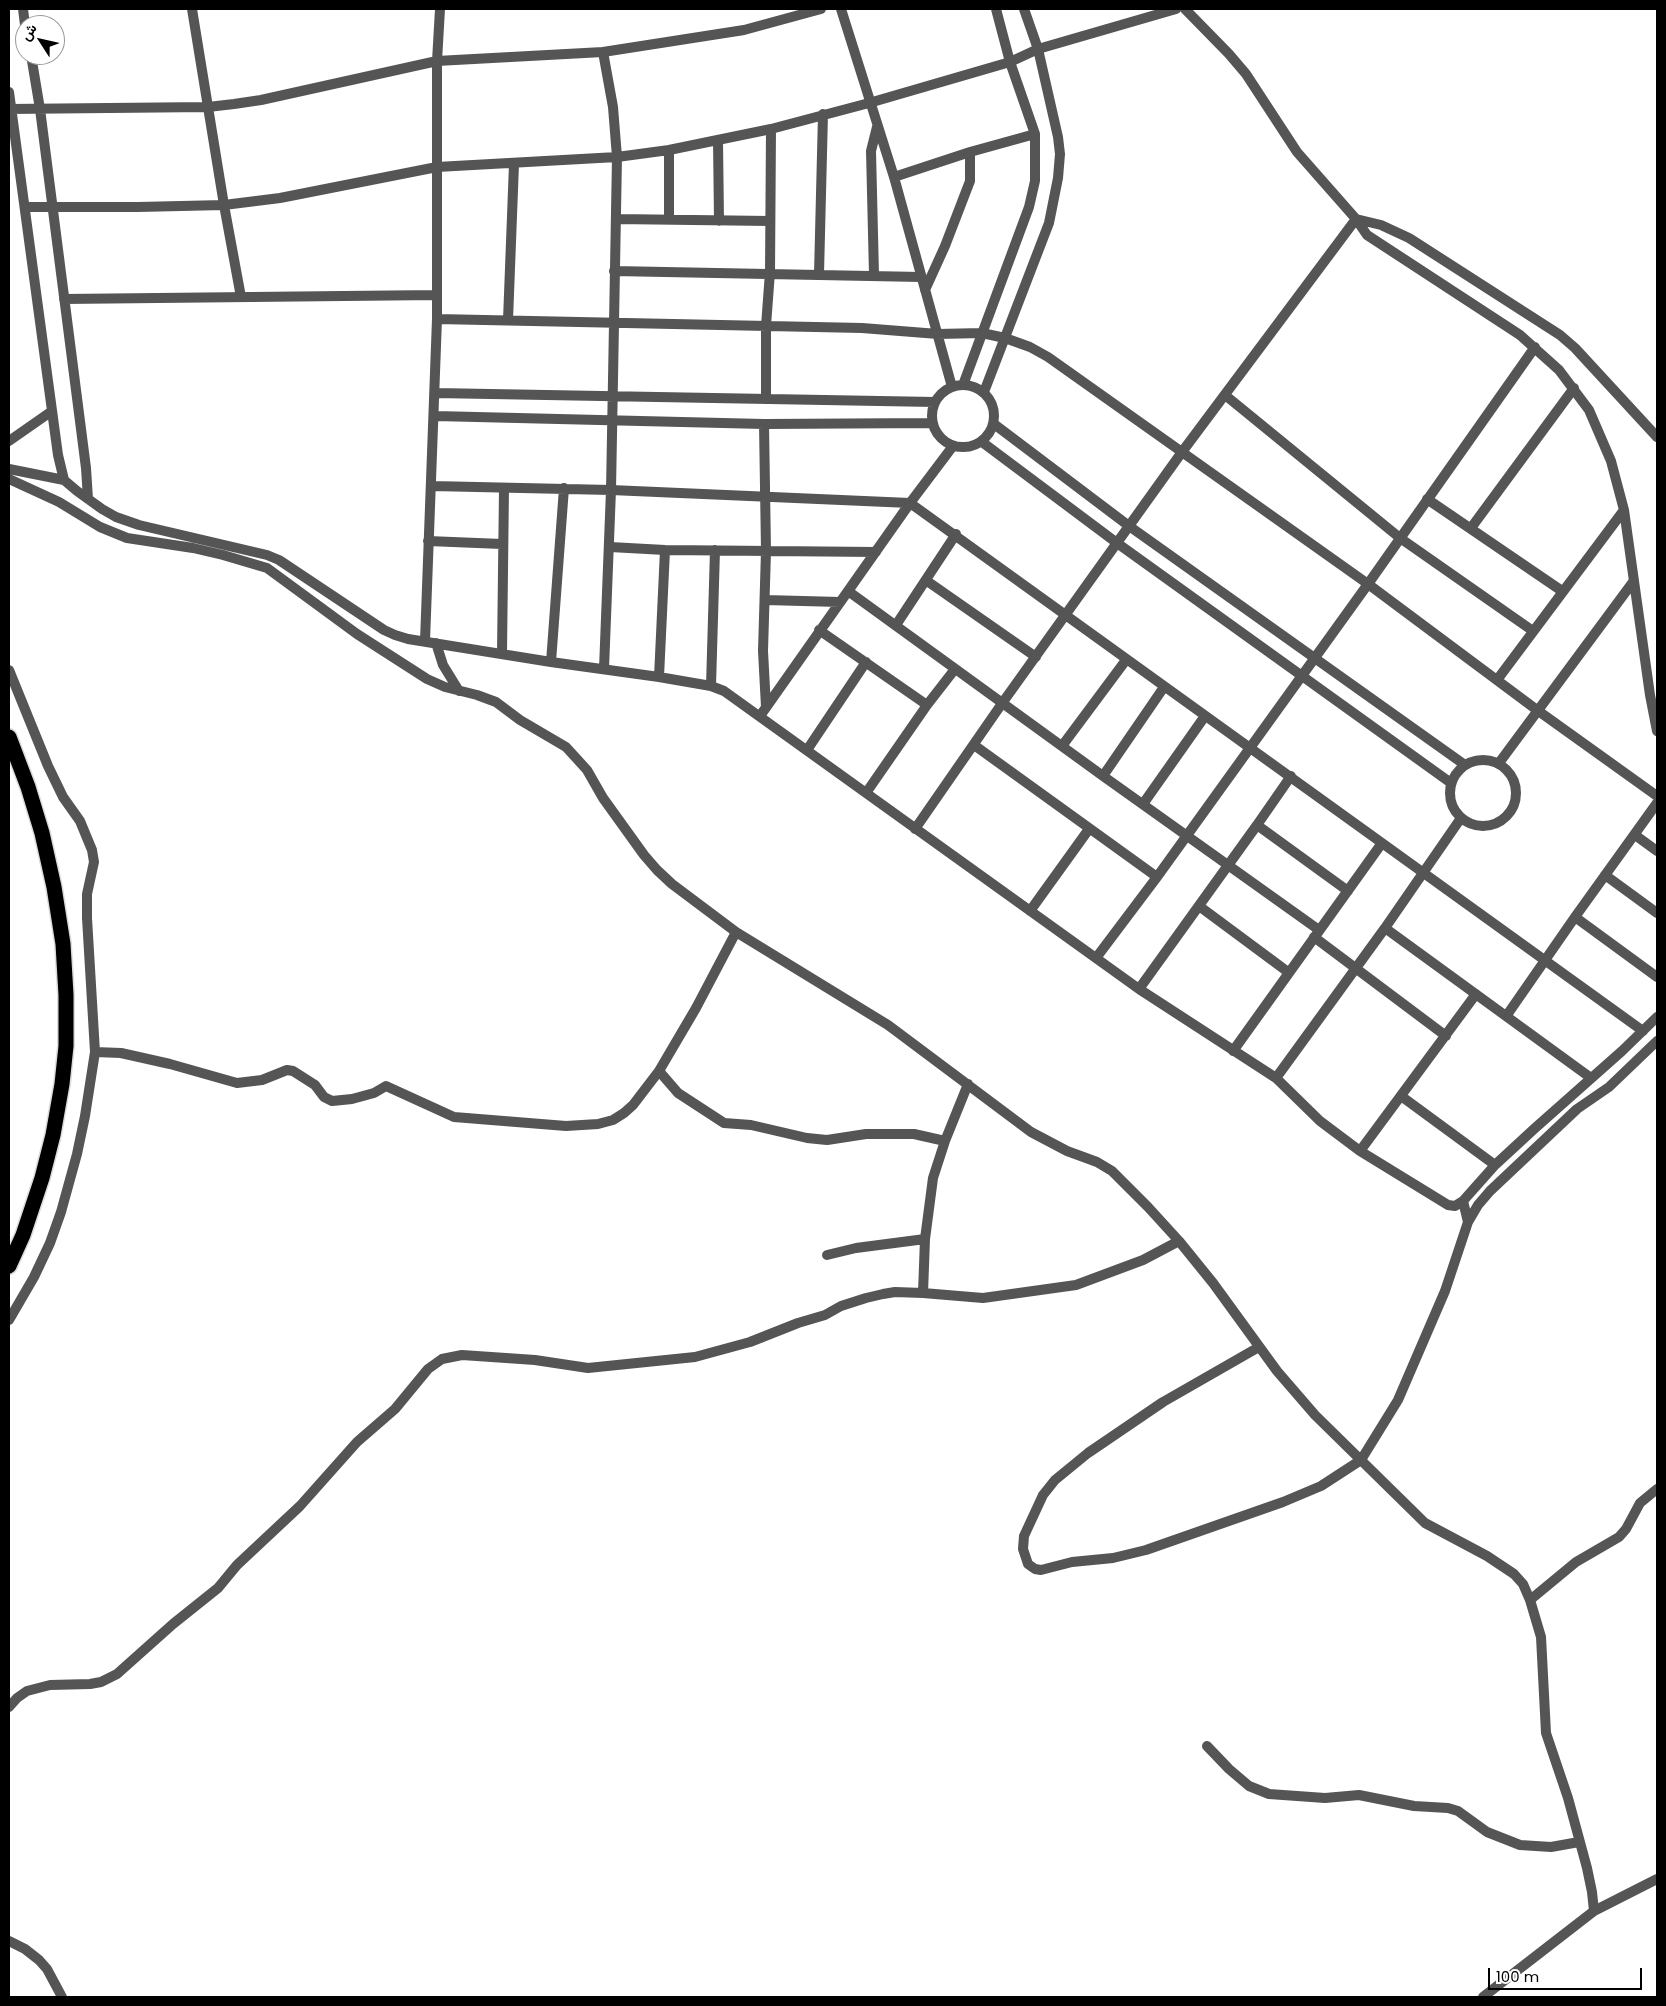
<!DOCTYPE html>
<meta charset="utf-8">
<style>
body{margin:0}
#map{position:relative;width:1666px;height:2006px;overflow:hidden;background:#fff;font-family:Poppins,Vazirmatn,sans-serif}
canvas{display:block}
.frame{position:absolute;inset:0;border:10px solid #000;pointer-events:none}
.north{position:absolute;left:15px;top:15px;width:50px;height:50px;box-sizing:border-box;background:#fff;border:1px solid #999;border-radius:50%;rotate:305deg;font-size:14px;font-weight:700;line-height:20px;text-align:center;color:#000}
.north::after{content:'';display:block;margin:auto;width:18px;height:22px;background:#000;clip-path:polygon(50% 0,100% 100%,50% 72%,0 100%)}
.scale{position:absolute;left:1488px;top:1968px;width:154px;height:22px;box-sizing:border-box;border:2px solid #000;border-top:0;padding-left:6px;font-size:15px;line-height:18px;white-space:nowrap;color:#000;-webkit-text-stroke:4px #fff;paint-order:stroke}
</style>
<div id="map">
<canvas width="1666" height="2006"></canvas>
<div class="frame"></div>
<div class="north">ش</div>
<div class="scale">100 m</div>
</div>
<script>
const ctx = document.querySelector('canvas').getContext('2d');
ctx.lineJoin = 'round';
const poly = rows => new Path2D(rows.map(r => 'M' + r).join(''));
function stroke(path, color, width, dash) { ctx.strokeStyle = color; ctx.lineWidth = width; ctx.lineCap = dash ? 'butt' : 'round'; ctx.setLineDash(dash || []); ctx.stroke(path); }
const minor = poly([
 [23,9,25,25],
 [192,9,224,205,241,297],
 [841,9,894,177,952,387],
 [1185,9,1229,54,1246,74,1297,152,1356,219,1367,235,1520,335,1559,370,1589,410,1611,461,1624,510,1650,695,1657,731],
 [603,52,613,107,617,157,611,490,604,669],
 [31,55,40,109,86,468,88,499],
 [9,92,58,455,64,480],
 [9,109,208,107,234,104,261,100,437,61,603,52,744,30,821,9],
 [718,140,719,221],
 [894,177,970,152,1035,134],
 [25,207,138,207,224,205,280,198,437,167,617,157,669,150,771,129,869,103,1010,62,1038,49,1176,9],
 [616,219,770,221],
 [669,219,669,150],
 [614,271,921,277],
 [819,274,823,114],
 [874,275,871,151,877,127],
 [925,290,945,246,970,181,970,152],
 [64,299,437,295],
 [437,319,862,328,938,334,982,333,1005,338,1030,347,1048,357,1368,584,1537,710,1657,796],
 [508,320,514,164],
 '932 416a31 31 0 1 1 62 0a31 31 0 1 1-62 0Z',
 [963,385,1029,207,1035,181,1035,134,1010,62,996,9],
 [984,392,1049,223,1058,178,1060,154,1058,137,1038,49,1024,9],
 [435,393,935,402],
 [1225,395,1400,538,1533,631],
 [766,399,766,326,770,272,771,129],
 [435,416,764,424,933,423],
 [764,424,766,551,763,651,766,707],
 [994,424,1129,526,1465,765],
 [9,441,52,411],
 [982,442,1117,543,1451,783],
 [9,469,64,480,77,491,102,509,116,517,139,525,267,555,279,560,384,630,395,635,408,639,551,662,659,677,711,686,724,691,1139,989,1276,1078,1320,1121,1360,1151,1448,1205,1455,1206,1463,1201],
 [9,479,59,502,100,527,127,538,193,548,223,555,267,568,357,634,427,679,445,687,477,695,496,702,520,720,566,747,587,770,603,798,644,855,657,870,672,884,736,932,888,1025,1031,1132,1067,1151,1097,1162,1112,1171,1148,1207,1179,1241,1213,1283,1277,1371,1315,1415,1425,1523,1487,1556,1514,1574,1523,1584,1530,1600,1541,1637,1546,1733,1568,1798,1587,1868,1592,1892,1594,1911,1483,1997],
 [432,486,611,490,910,503,1643,1031],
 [1427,499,1562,591],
 [1471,528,1574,388],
 [428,541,502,544],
 [610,547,665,550,876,552],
 [927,581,1036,657],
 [848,591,1103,776,1319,930],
 [765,600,840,602],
 [896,625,956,534],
 [819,630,927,705],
 [425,641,437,319,437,61,440,9],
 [436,643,443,665,459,691],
 [502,653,504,488],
 [551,662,564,488],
 [9,670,48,766,63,797,80,821,92,850,94,862,87,894,87,918,95,1052,85,1116,77,1154,61,1212,50,1243,34,1277,9,1320],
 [659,677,665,550],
 [1497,680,1624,510],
 [711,686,715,550],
 [760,716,910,503,953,446],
 [974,745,1157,877],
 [1062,746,1126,660],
 [807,750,866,662],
 '1450 793a33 33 0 1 1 66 0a33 33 0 1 1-66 0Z',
 [1499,763,1633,582],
 [1103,776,1164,687],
 [866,793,927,705,955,669],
 [1143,804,1205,716],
 [1257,825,1291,776],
 [915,829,1003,702,1182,452,1356,219,1381,225,1409,238,1560,335,1575,348,1657,437],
 [1635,835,1657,851],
 [1605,875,1657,913],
 [1199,906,1288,972],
 [1030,911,1089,829],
 [1575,917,1657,977],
 [1385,928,1591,1078],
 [1314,937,1446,1036],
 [1096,958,1157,877,1368,584,1535,347],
 [1139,989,1257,825,1348,891],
 [1507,1015,1575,917,1657,803],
 [1233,1051,1382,843],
 [95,1052,121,1053,170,1064,237,1083,262,1080,287,1070,293,1071,315,1085,324,1097,332,1101,352,1099,374,1093,386,1086,454,1117,566,1126,598,1124,613,1120,624,1113,633,1105,659,1071,696,1008,736,932],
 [659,1071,678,1093,724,1123,751,1125,807,1138,827,1140,866,1134,914,1134,945,1141],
 [1276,1078,1385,928,1461,818],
 [1401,1096,1495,1165],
 [1360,1151,1476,994],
 [1468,1222,1478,1205,1490,1191,1577,1109,1609,1087,1657,1041],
 [827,1255,856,1248,925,1239],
 [923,1293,925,1239,933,1178,945,1141,968,1084],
 [1259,1347,1163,1402,1088,1453,1055,1480,1043,1495,1024,1536,1023,1549,1028,1564,1035,1569,1041,1570,1072,1562,1113,1558,1146,1550,1283,1502,1321,1486,1361,1460,1398,1400,1445,1291,1468,1222,1463,1201,1495,1165,1534,1129,1622,1051,1657,1017],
 [1530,1600,1576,1562,1619,1537,1626,1529,1640,1503,1657,1489],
 [9,1707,17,1698,27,1691,50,1685,90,1684,101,1682,117,1674,173,1624,218,1588,237,1565,300,1506,357,1442,395,1409,428,1369,442,1359,462,1355,535,1360,588,1368,695,1357,750,1342,798,1323,825,1315,841,1306,866,1298,883,1294,895,1292,923,1293,983,1298,1076,1285,1143,1260,1179,1241],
 [1207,1746,1229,1769,1249,1786,1269,1794,1325,1798,1359,1795,1414,1806,1448,1808,1458,1811,1487,1832,1520,1845,1551,1847,1579,1842],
 [1594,1911,1657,1879],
 [9,1941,25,1949,39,1960,47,1969,62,1997]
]);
const motorway = poly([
 [9,737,28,787,42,833,54,887,63,944,66,995,66,1046,62,1084,53,1135,42,1178,23,1235,9,1266]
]);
stroke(motorway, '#dbdbdb', 18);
stroke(minor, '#555', 10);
stroke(motorway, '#000', 15);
</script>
